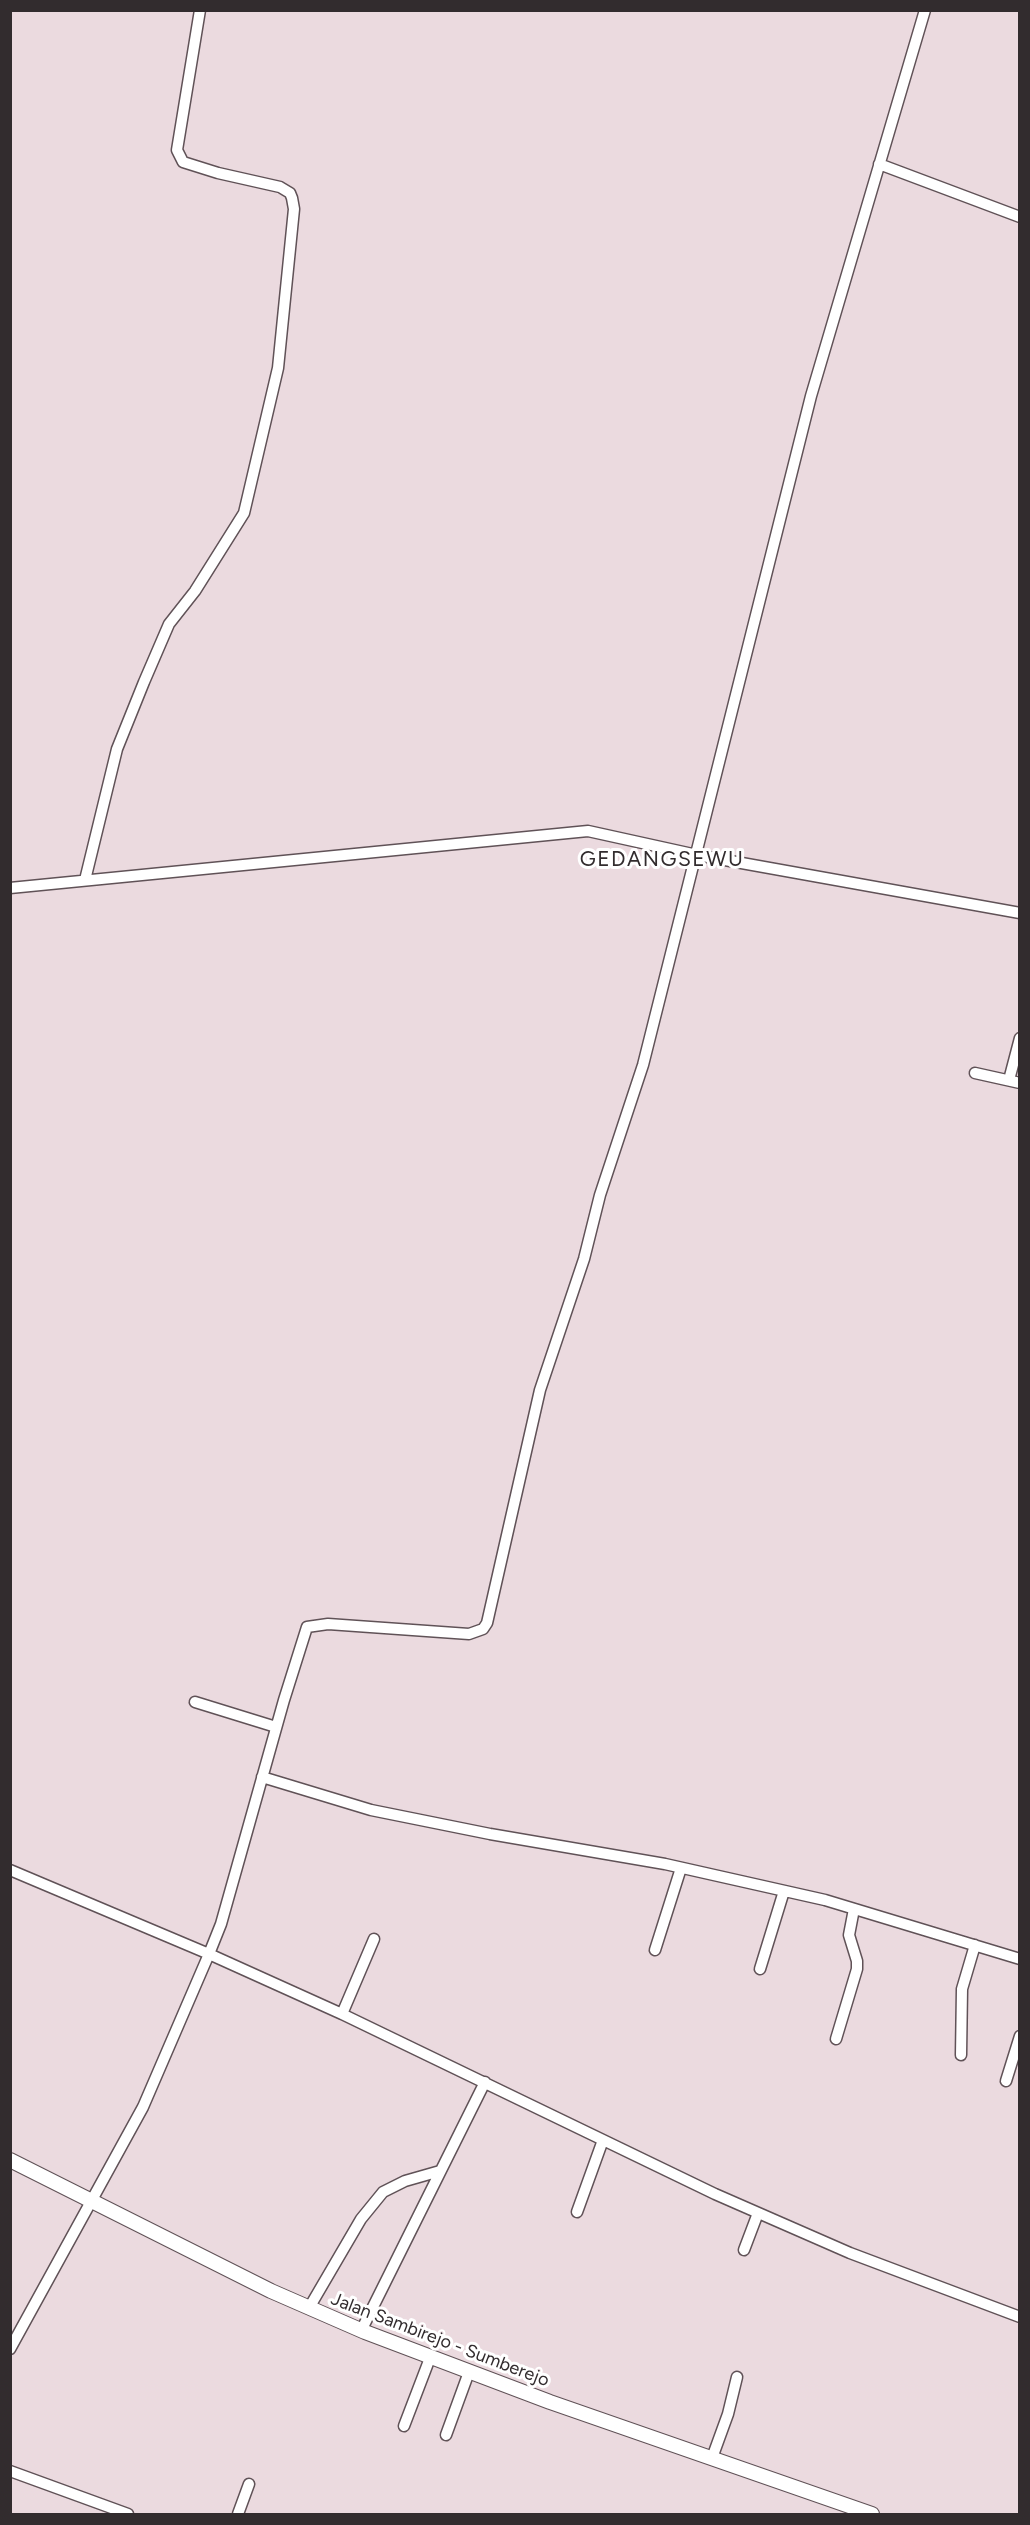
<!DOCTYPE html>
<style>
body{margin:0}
#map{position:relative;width:1030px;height:2525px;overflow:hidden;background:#ebdadf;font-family:Figtree,sans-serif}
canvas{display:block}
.frame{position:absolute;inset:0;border:12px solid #322c2e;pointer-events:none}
</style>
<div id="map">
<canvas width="1030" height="2525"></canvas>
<div class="frame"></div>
</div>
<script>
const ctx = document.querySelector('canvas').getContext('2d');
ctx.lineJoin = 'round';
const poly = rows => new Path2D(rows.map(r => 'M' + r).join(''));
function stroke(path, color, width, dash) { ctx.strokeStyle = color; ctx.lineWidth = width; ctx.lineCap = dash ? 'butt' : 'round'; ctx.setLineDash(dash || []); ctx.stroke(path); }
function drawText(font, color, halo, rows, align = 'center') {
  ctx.font = font + ' Figtree,sans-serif'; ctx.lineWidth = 6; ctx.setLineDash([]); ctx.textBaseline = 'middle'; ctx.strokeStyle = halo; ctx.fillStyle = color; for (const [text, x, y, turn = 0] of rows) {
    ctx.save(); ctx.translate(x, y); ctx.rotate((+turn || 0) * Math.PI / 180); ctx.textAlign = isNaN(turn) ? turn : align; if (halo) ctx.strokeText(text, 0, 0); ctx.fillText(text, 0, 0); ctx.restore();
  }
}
const street = poly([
 [879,164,1020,217],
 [85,880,117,749,144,682,169,624,195,591,244,513,278,368,294,209,292,198,290,193,280,187,218,173,183,162,177,150,200,10],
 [10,888,588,831,697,855,1020,913],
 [975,1073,1020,1083],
 [1009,1080,1020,1038],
 [195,1702,276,1727],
 [262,1777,371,1810,490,1834,665,1864,825,1900,1020,1959],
 [10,1870,209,1954,342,2014,715,2194,850,2253,1020,2317],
 [655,1950,681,1868],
 [760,1969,784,1891],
 [342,2014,374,1939],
 [836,2039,857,1969,857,1961,849,1935,854,1909],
 [961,2055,962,1989,975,1945],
 [1006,2081,1020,2036],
 [577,2212,603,2140],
 [744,2250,758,2213],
 [309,2308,361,2219,383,2192,405,2181,440,2171],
 [361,2331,485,2082],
 [10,2349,143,2107,209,1954,221,1924,284,1700,307,1627,328,1624,469,1634,483,1629,487,1623,540,1390,584,1259,600,1195,643,1065,811,396,925,10],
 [404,2426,430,2358],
 [446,2435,469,2372],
 [712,2458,728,2414,737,2377],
 [10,2471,128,2514],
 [238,2514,249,2484]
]);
const secondary = poly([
 [10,2160,271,2291,365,2332,550,2402,872,2514]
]);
const streetNames = [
 ["Jalan Sambirejo - Sumberejo",440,2340,21]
];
const quarterNames = [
 ["GEDANGSEWU",662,860]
];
stroke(street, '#605257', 13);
stroke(secondary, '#605257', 16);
stroke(street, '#fff', 10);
stroke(secondary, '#fff', 14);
drawText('18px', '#322c2e', '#fff', streetNames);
ctx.letterSpacing = '1.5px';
drawText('21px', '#322c2e', '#fff', quarterNames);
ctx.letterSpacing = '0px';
</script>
